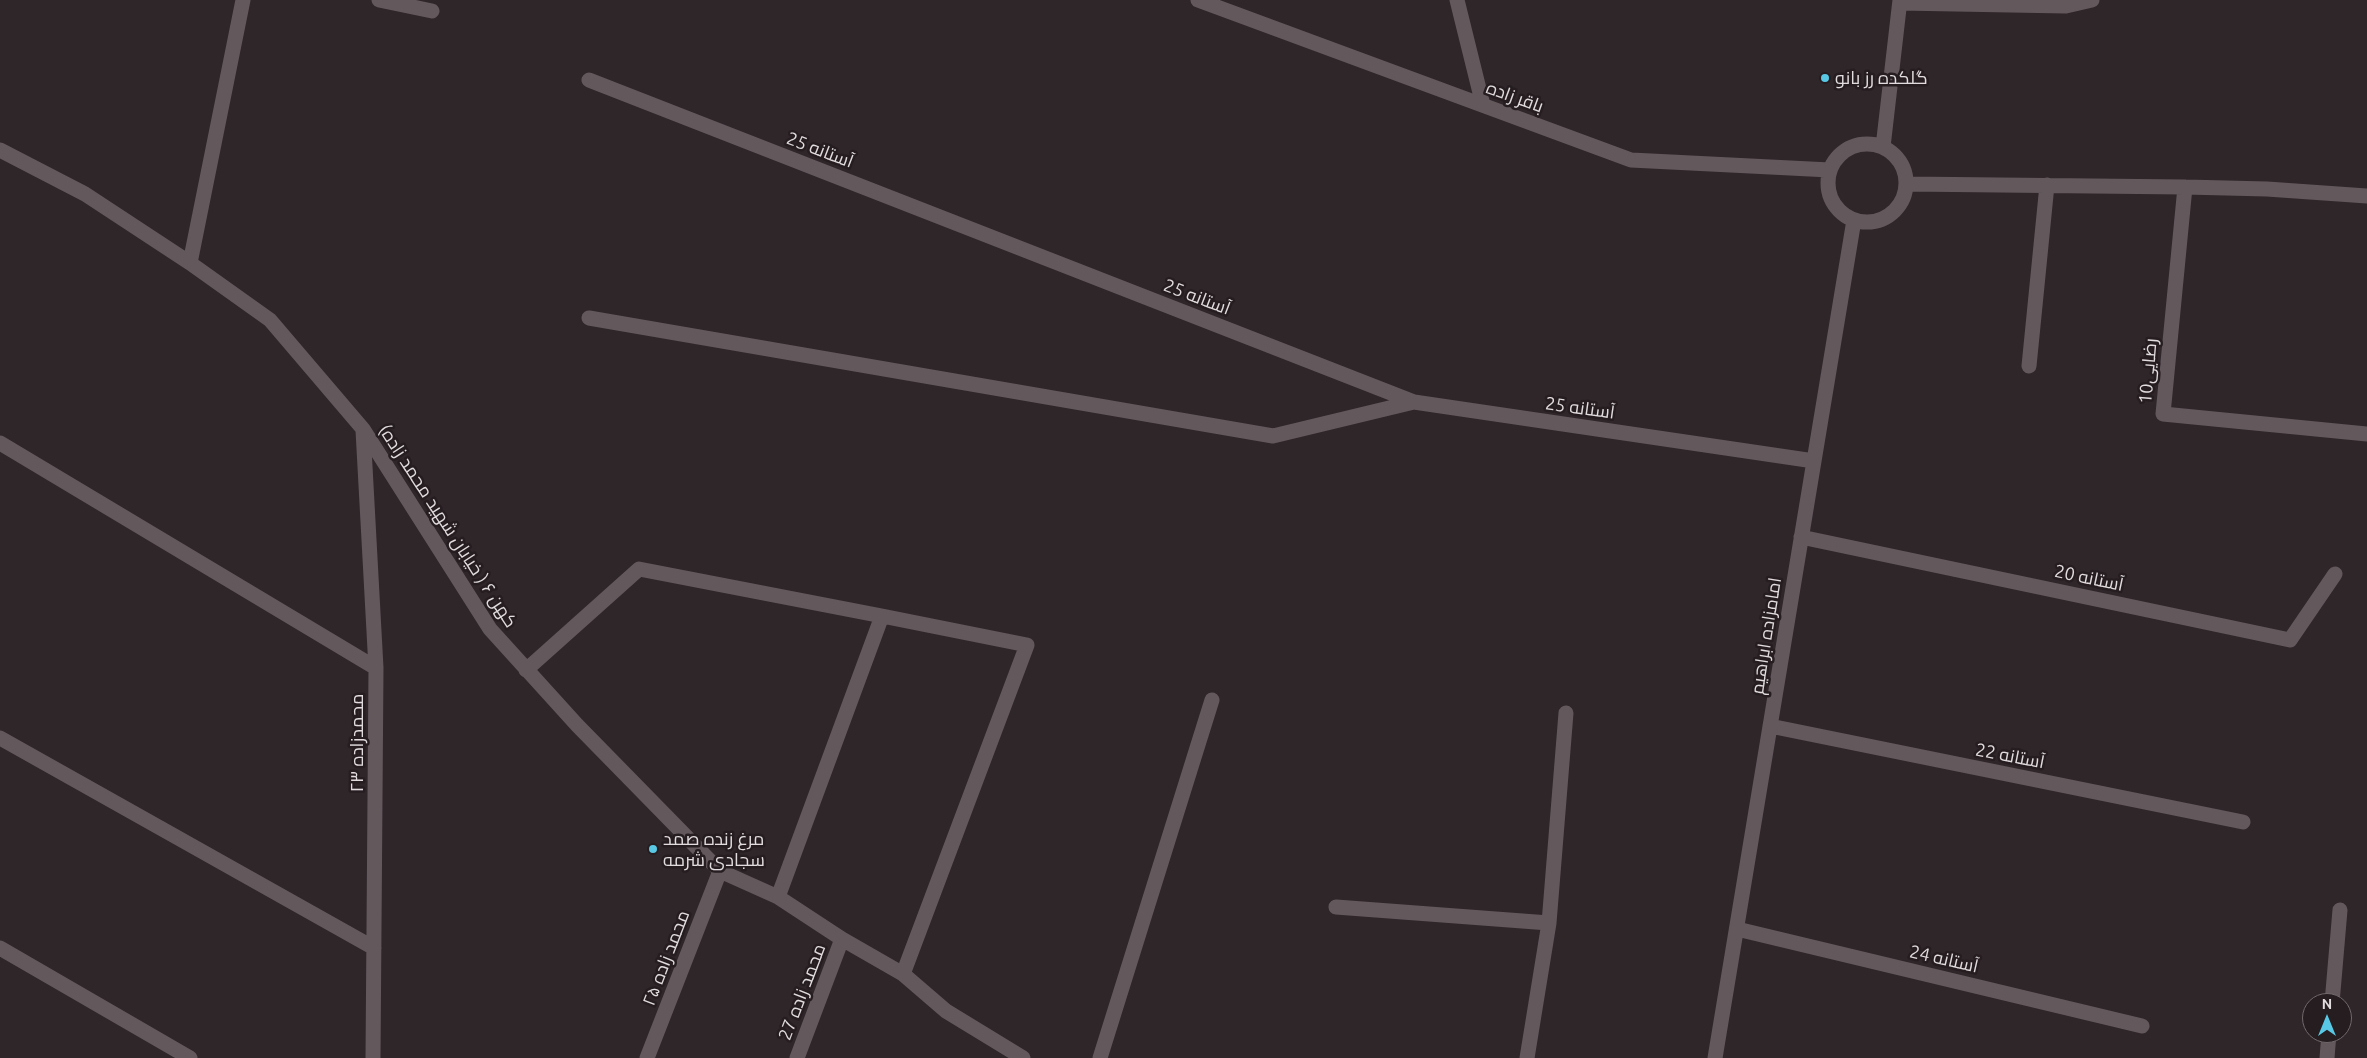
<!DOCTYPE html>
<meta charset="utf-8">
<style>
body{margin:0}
#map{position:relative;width:2367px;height:1058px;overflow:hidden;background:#2f262a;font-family:Ubuntu,sans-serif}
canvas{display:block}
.north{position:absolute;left:2302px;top:993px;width:50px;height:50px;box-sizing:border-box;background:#251d20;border:1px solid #71696c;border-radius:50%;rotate:0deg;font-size:14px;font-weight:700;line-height:20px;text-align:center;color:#e2dcde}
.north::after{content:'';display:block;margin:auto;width:18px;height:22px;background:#59c8e4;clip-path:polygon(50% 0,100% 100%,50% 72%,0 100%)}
</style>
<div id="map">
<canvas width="2367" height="1058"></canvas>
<div class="north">N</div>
</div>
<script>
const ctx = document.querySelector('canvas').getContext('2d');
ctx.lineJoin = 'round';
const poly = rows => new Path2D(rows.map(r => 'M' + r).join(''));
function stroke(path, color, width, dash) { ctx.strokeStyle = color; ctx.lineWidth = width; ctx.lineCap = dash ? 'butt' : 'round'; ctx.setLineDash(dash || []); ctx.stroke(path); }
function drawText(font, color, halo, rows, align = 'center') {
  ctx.font = font + ' Ubuntu,Cairo,sans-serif'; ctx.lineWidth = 5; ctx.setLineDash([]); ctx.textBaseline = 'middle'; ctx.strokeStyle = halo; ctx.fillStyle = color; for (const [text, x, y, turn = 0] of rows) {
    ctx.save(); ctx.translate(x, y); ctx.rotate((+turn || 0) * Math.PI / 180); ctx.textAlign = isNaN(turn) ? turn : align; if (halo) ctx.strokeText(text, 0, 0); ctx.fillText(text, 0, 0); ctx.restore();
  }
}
const minor = poly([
 [379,0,432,11],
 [1198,0,1631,160,1830,170],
 [1457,0,1483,105],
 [1900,3,2066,6,2092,0],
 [589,80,1414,402,1814,461],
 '1828 183a39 39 0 1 1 78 0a39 39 0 1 1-78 0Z',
 [1883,147,1900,0],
 [0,150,85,194,190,263,270,320,363,429,490,629,577,725,720,871,778,897,842,939,903,974,946,1011,1023,1058],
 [1907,184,2185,187,2267,189,2367,196],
 [2185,187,2163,414,2367,434],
 [190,263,243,0],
 [589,318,1273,436,1414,402],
 [2029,366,2047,185],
 [363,430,376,668,373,1058],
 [0,443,376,668],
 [1801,537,2290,640,2335,574],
 [526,670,639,569,882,616],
 [1770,726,2243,822],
 [0,738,374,948],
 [778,897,882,616,1027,645,903,974],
 [1336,907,1549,923],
 [1737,929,2142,1026],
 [0,948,190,1058],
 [2332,1003,2340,910],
 [647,1058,720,871],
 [797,1058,842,939],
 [1100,1058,1212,700],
 [1527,1058,1549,923,1566,713],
 [1715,1058,1854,220],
 [2327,1058,2329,1033]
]);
const markers = [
 [1825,78,5,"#59c8e4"],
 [653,849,5,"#59c8e4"]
];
const poiNames = [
 ["گلکده رز بانو",1835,78],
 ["مرغ زنده صمد",663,839],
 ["سجادی شرمه",663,860]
];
const streetNames = [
 ["باقر زاده",1515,97,20],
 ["آستانه 25",820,150,21],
 ["آستانه 25",1197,297,21],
 ["رضایی10",2148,371,-85],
 ["آستانه 25",1580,408,8],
 ["کهن ۶ ( خیابان شهید محمد زاده)",448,526,57],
 ["آستانه 20",2089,578,12],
 ["امامزاده ابراهیم",1766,636,-81],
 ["محمدزاده ۲۳",357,743,-90],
 ["آستانه 22",2010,756,11],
 ["محمد زاده ۲۵",666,958,-69],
 ["آستانه 24",1944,959,13],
 ["محمد زاده 27",802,992,-69]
];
stroke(minor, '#63595d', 15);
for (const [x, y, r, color] of markers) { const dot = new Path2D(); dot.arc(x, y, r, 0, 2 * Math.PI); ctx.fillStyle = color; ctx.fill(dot); stroke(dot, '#251d20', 2); }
drawText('18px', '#e2dcde', '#251d20', poiNames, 'left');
drawText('18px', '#e2dcde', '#251d20', streetNames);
</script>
